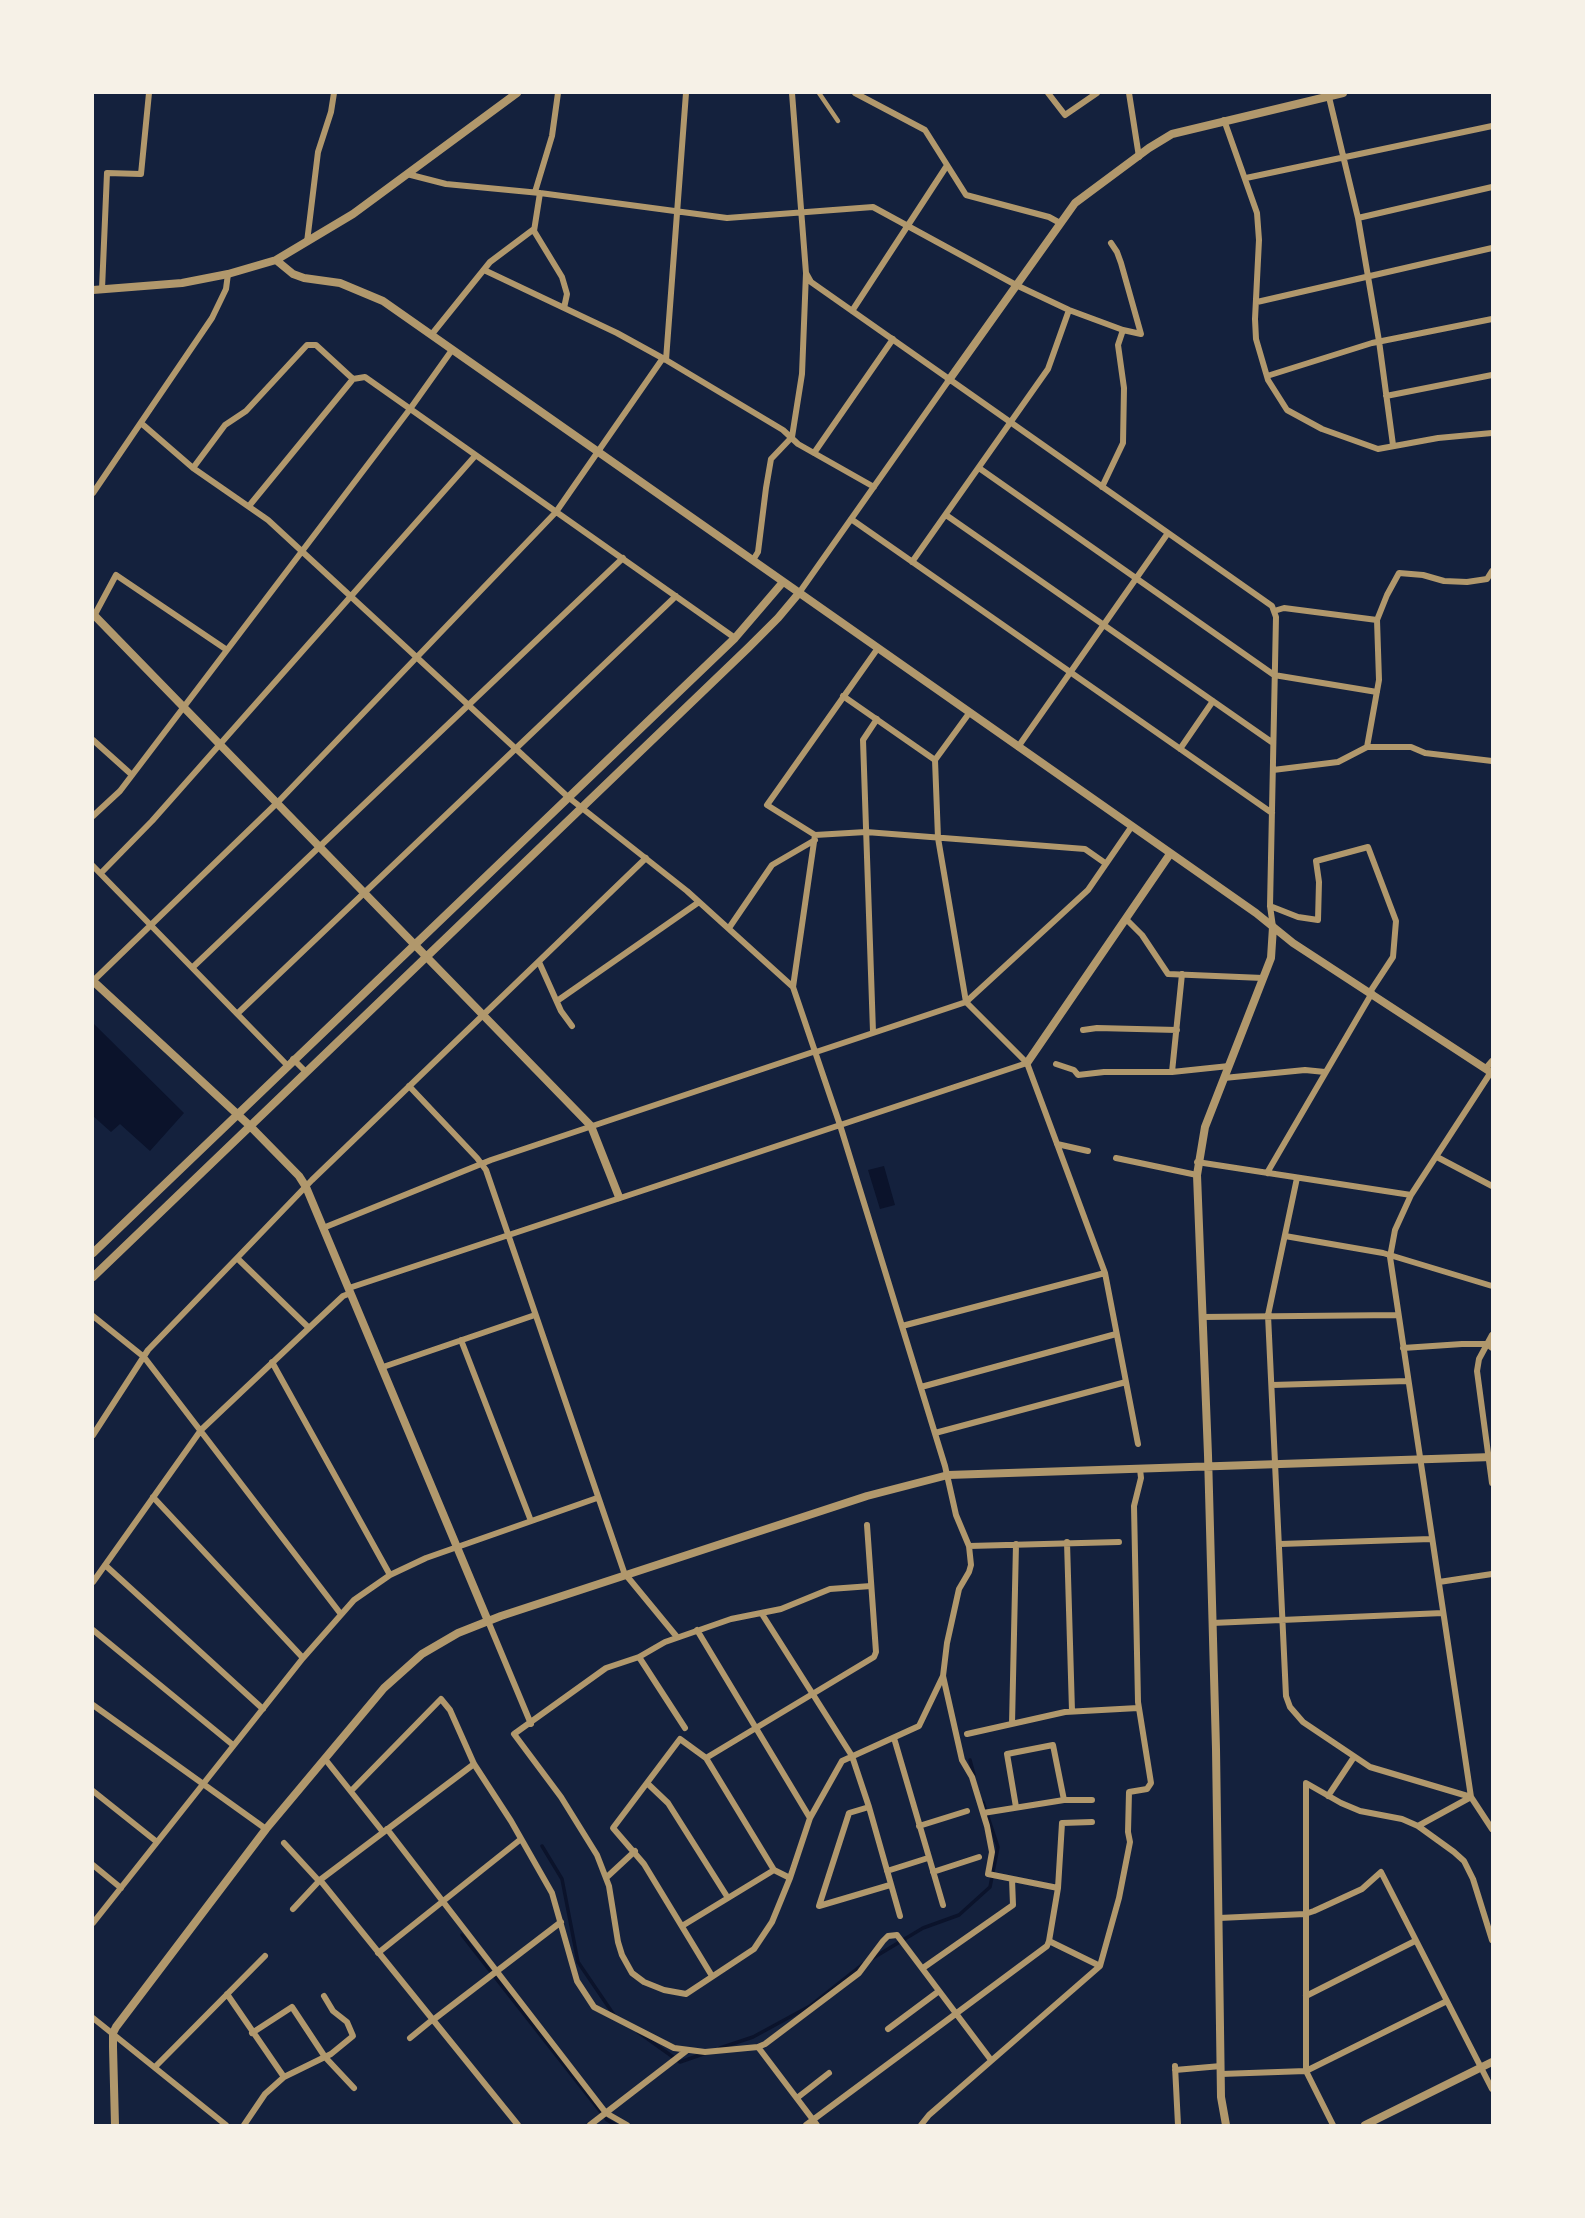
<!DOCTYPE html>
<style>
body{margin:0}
#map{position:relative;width:1585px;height:2218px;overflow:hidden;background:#14213d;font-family:"Space Grotesk",sans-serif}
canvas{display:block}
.frame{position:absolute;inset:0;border:94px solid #f6f1e7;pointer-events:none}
</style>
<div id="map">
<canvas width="1585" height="2218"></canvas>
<div class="frame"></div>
</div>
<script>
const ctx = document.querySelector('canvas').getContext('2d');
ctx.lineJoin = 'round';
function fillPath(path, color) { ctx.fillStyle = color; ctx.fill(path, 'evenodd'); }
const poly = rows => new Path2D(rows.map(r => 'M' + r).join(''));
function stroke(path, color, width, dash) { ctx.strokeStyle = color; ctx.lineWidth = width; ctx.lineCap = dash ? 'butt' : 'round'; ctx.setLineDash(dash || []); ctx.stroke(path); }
const water = poly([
 [93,1023,184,1113,150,1151,120,1124,111,1132,93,1116],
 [884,1166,895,1205,880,1209,868,1170]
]);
const stream = poly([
 [970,1760,974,1775],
 [542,1846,562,1879,578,1962,614,2015],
 [462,1935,607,2120,616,2125],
 [873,1958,923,1928,959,1915,990,1887,998,1847,983,1802],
 [638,2032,680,2062,706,2053],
 [720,2048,753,2037,810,2006,863,1964]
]);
const pedestrian = poly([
 [819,93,838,121]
]);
const minor = poly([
 [792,93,806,273,811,282,1272,606,1276,617,1270,906,1273,927],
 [855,93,925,130,966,195,1049,217,1060,223],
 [1048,93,1065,115,1097,93],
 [1129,93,1139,157],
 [1328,93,1358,218,1379,341,1393,445],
 [1224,120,1257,213,1259,240,1255,319,1256,339,1268,380,1287,410,1322,429,1378,449,1438,438,1492,433],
 [407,174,446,184,540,193,727,218,873,207,1016,285,1069,310,1123,330,1141,334,1121,263,1117,252,1111,243],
 [1246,178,1492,126],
 [535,192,552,136,558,93],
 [540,193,534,231,562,277,567,294,564,308],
 [1358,218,1492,187],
 [307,242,318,152,331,112,334,93],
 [484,270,617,333,666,360,783,430,798,444,874,487],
 [102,289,107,173,141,174,149,93],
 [1257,302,1492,248],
 [852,311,946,167],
 [432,334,490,262,534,229],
 [666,360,686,93],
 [1267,376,1372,343,1492,319],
 [1386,396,1492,375],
 [141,423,193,468,268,520,568,797,687,891,793,987,840,1125,945,1466,956,1515,969,1546,971,1565,969,1572,959,1589,947,1643,943,1676,962,1760,972,1777,987,1826,992,1852,988,1874,1058,1888],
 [814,453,893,339],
 [193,468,225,425,246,411,307,345,316,345,353,379],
 [979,468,1274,675,1377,692],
 [1102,487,1123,443,1124,388,1118,345,1123,330],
 [93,493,212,318,226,289,228,274],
 [249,506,353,379,365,377,735,638],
 [946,515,1273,743],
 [851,519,1272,813],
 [753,560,758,552,766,488,771,459,792,437,802,374,806,273],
 [912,562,1048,369,1069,310],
 [799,593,949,380],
 [1274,611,1284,608,1377,620],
 [94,616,116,575,227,650],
 [878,648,767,805,815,835,866,832,1085,849,1105,863],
 [843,696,935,760,938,838,966,1002,1027,1063,1105,1273,1138,1444],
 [93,740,132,775],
 [1018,747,1168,533],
 [1367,747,1411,747,1425,753,1492,761],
 [1180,749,1213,701],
 [935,760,970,712],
 [1273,770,1338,762,1367,747,1379,680,1377,620,1387,595,1399,573,1423,575,1444,581,1467,582,1487,579,1492,571],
 [93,816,120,791,410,409,452,350],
 [93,866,287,1065],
 [101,873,152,821,475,456],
 [1270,906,1298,917,1318,920,1319,882,1316,861,1368,847,1396,921,1393,957,1370,992],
 [1126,919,1142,935,1168,974,1263,978],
 [729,928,772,865,815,840],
 [539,962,561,1011,572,1026],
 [193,967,623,558],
 [93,981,278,802,556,512,663,358],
 [793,987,815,835],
 [557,1001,699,902],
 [238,1013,676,596],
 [1083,1030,1097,1028,1177,1030],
 [873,1032,863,740,877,719],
 [816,1052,966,1002,1088,890,1132,826],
 [293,1059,305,1071],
 [1056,1064,1074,1070,1078,1075,1104,1072,1172,1072,1229,1066],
 [1486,1068,1492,1061],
 [1172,1072,1182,974],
 [1491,1072,1411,1195,1395,1230,1390,1257,1471,1797,1492,1829],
 [1224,1078,1305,1070,1325,1072],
 [409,1086,477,1158,486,1170,625,1575],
 [1057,1144,1088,1151],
 [1437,1157,1492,1186],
 [1116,1158,1197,1175],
 [1197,1162,1411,1195],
 [1267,1173,1372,993],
 [1297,1178,1268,1315,1286,1696,1290,1707,1303,1722,1370,1767,1471,1797],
 [323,1228,491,1160,816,1051],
 [1285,1236,1383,1253,1492,1286],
 [237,1258,309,1328],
 [349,1288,1027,1063],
 [93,1316,144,1357,340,1613],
 [1202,1317,1398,1315],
 [902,1326,1105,1273],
 [1492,1335,1479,1359,1477,1371,1492,1483],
 [461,1340,531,1521],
 [1403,1348,1462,1344,1487,1344,1492,1348],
 [272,1362,390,1575],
 [383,1367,535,1315],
 [1272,1385,1408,1381],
 [921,1387,1116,1334],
 [935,1433,1126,1382],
 [93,1435,148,1350,237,1258,312,1180,646,858],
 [153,1497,303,1658],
 [1067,1542,1072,1711],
 [1280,1544,1431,1539],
 [969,1546,1119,1542],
 [105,1565,263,1709],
 [626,1575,677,1637],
 [93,1582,201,1430,309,1328,343,1296,351,1293],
 [1439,1582,1492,1574],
 [871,1586,830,1589,781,1609,731,1619,665,1642,639,1657,606,1668,514,1734,561,1797,597,1855,609,1886,618,1942,622,1955,632,1973,644,1982,664,1990,686,1994,754,1949,772,1922,790,1878,810,1818,842,1761,919,1726,943,1676],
 [762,1614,852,1756,869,1807,900,1916],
 [488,1621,531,1724],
 [1212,1623,1443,1613],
 [93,1630,233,1745],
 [697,1630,810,1818],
 [639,1657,685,1728],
 [93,1705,266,1829],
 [1012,1724,1016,1544],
 [967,1734,1065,1712,1138,1708],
 [894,1738,943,1905],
 [706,1758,680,1739,613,1828,644,1864,712,1976],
 [325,1759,383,1832],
 [647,1783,668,1803,728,1898],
 [93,1791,157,1842],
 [351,1791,441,1699,450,1710,474,1764,511,1821,552,1893,577,1981,594,2007,674,2048,705,2052,758,2047,765,2044,859,1973,883,1941,888,1936,897,1935,991,2060],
 [1328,1796,1354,1757],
 [869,1807,849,1813,819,1906,890,1885],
 [1016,1807,1007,1754,1053,1745,1064,1800],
 [983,1813,1064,1800,1092,1800],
 [919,1826,967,1811],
 [1418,1826,1471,1797],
 [387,1829,606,2113,627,2125],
 [284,1843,319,1881],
 [93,1865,121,1888],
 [887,1871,928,1858],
 [933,1872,979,1857],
 [607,1877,635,1851],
 [790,1878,774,1870,706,1758,874,1657,876,1652,867,1525],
 [320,1880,518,2125],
 [293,1909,320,1880,474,1764],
 [1219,1918,1305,1914,1314,1911,1362,1889,1381,1872,1492,2089],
 [93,1923,303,1658,354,1600,390,1575,426,1558,597,1498],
 [682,1926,774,1870],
 [1049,1941,1058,1888,1062,1823,1092,1822],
 [378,1953,521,1839],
 [923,1968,1013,1905,1012,1879],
 [227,1994,284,2077],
 [1306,1996,1415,1941],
 [93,2018,226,2125],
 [433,2020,561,1922],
 [888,2029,939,1991],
 [252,2033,292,2007,325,2057,354,2088],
 [410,2038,432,2020],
 [758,2047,817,2125],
 [1175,2066,1178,2125],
 [155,2067,265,1956],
 [1175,2070,1221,2066],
 [1221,2074,1306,2071,1447,2001],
 [797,2098,829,2073],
 [244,2125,265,2094,284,2077,331,2054,353,2036,347,2022,333,2011,324,1996],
 [590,2125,686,2051],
 [806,2125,1047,1946,1049,1941,1100,1966],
 [921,2125,929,2115,1100,1966,1119,1898,1130,1842,1128,1832,1129,1792,1147,1789,1151,1783,1138,1702,1134,1506,1141,1478,1140,1469],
 [1333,2125,1306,2071,1306,1783,1341,1803,1360,1811,1402,1819,1418,1826,1454,1852,1464,1861,1473,1879,1492,1940]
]);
const tertiary = poly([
 [276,260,293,274,304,278,340,283,383,301,1256,913,1293,943,1492,1073],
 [93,290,182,283,228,274,276,260,353,214,517,93],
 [949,380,1075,203,1149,148,1172,134,1343,93],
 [93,614,591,1126,619,1197],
 [93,981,249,1125,299,1176,306,1187,488,1621],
 [1027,1063,1170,854],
 [93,1253,735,638,783,582],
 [93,1277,748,648,778,618,799,593],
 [115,2125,113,2047,113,2033,116,2027,266,1829,384,1688,422,1654,458,1633,501,1616,867,1496,948,1475,1492,1457],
 [1226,2125,1221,2097,1216,1749,1208,1455,1197,1175,1205,1127,1271,958,1273,927],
 [1365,2125,1492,2062]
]);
fillPath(water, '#0b132b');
stroke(stream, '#0b132b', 3.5);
stroke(pedestrian, '#b1986c', 4.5);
stroke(minor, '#b1986c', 6);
stroke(tertiary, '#b1986c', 8);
</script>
